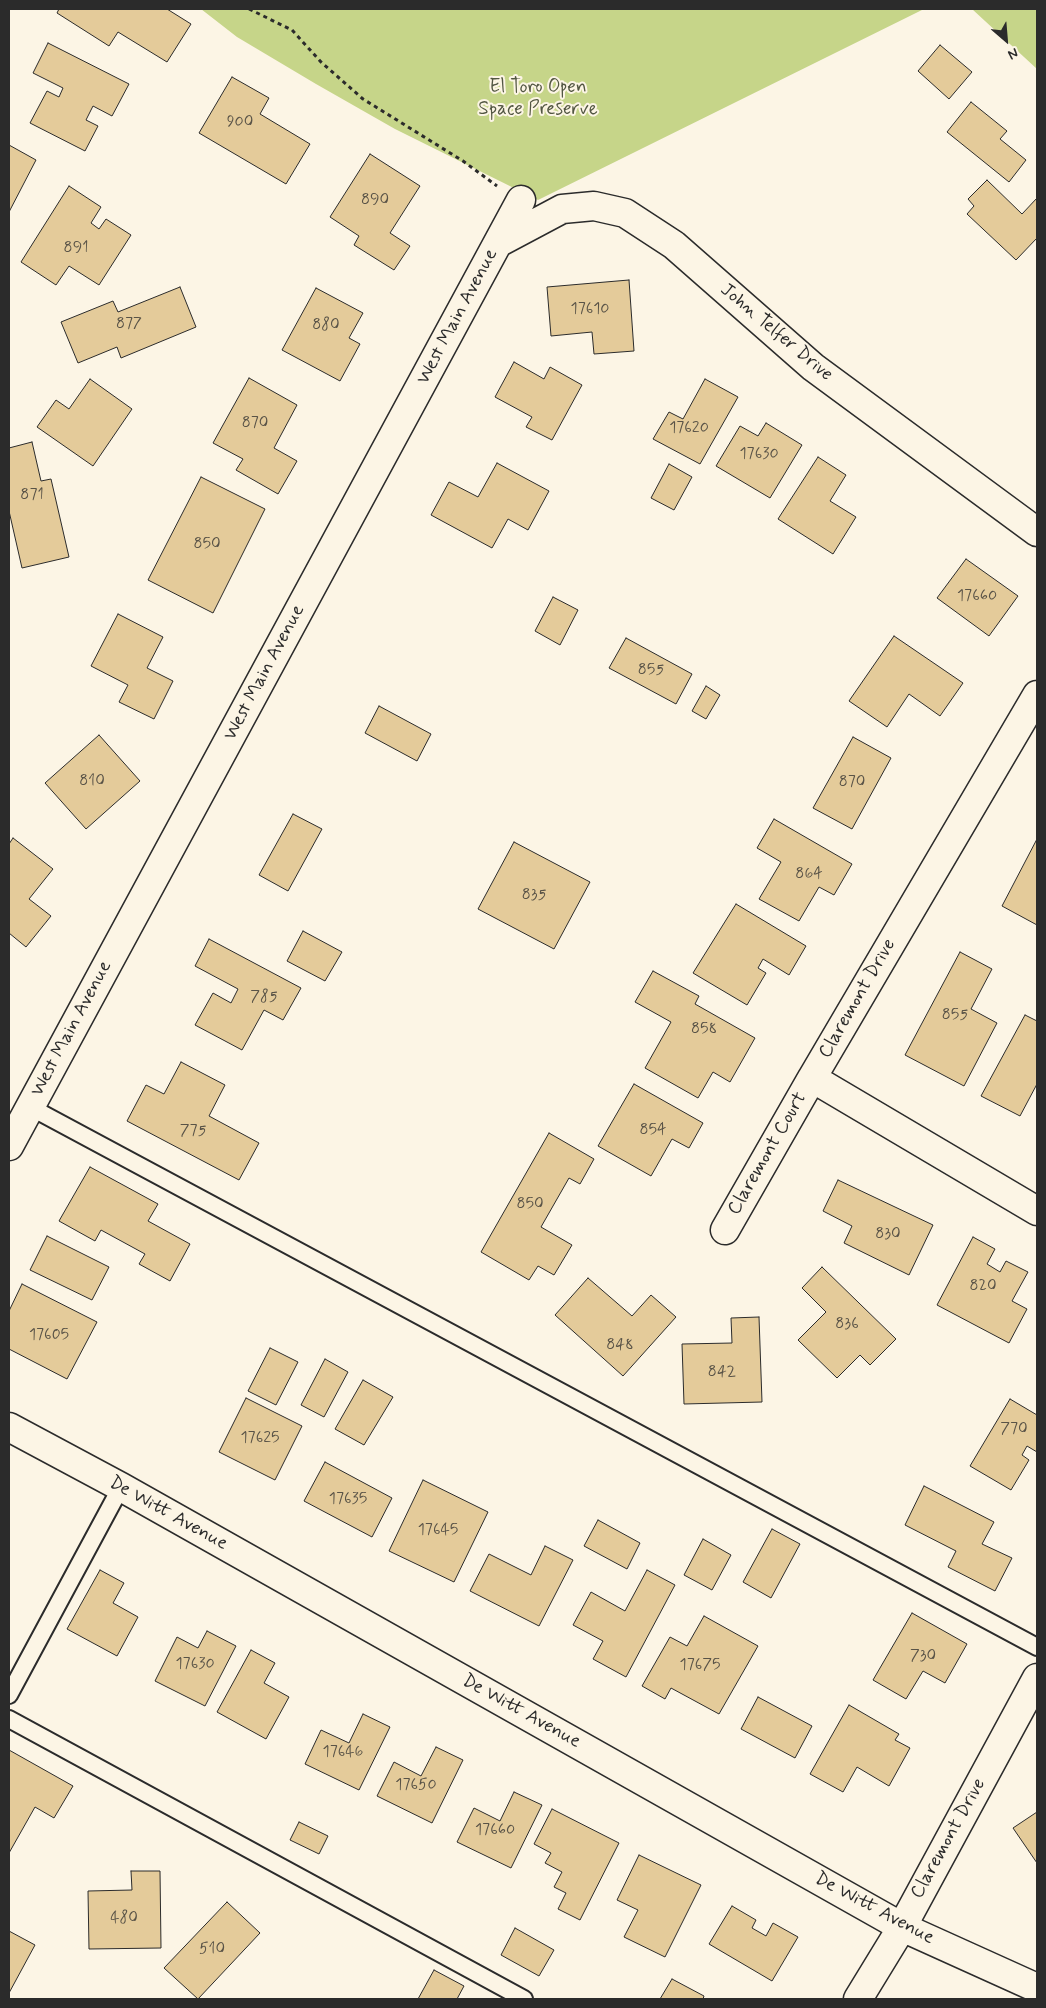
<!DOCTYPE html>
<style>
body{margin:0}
#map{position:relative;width:1046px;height:2008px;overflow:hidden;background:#fcf5e5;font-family:Mynerve,sans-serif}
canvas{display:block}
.frame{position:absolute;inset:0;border:10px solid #2b2b2b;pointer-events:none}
.north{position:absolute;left:981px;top:15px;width:50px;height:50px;-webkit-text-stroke:4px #fcf5e5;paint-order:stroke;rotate:153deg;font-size:14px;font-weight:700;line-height:20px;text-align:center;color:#2b2b2b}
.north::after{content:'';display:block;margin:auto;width:18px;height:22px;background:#2b2b2b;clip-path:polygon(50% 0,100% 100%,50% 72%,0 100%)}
</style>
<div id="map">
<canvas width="1046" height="2008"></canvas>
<div class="frame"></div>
<div class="north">N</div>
</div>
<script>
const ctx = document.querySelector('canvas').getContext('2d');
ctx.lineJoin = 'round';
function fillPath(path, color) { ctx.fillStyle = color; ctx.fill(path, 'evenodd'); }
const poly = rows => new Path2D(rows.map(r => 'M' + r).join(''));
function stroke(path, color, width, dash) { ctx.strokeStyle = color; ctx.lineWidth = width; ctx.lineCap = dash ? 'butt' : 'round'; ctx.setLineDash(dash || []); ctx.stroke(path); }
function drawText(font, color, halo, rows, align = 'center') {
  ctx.font = font + ' Mynerve,sans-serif'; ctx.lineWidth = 4; ctx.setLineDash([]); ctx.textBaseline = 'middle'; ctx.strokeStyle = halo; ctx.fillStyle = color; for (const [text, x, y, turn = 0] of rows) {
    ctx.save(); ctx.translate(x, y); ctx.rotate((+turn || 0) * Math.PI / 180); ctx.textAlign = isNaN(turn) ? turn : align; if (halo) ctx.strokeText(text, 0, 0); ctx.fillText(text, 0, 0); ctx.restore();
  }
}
const green = poly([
 [201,9,924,9,538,200,395,129,316,84,237,37],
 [972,9,1037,9,1037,69]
]);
const building = poly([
 [59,9,167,9,191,24,167,62,118,32,109,46,57,13,59,9],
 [48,43,129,84,112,116,93,106,86,120,98,126,85,151,30,123,47,91,59,97,63,88,33,73,48,43],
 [940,45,972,72,949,99,918,71,940,45],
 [232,77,269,98,260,114,310,144,286,184,199,133,232,77],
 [971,102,1007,131,1000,139,1026,160,1009,182,947,132,971,102],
 [9,145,36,160,9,212,9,145],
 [370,154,420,186,390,233,410,246,394,270,354,245,359,236,330,217,370,154],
 [987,180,1022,214,1037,198,1037,238,1016,260,967,214,974,206,968,199,987,180],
 [69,186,101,207,91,223,99,229,106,219,131,235,99,285,69,266,56,285,21,262,69,186],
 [629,280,634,351,594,354,592,332,551,336,547,287,629,280],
 [180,287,196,327,121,358,117,347,78,363,61,322,113,301,118,312,180,287],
 [316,288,363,313,349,338,360,344,340,381,282,350,316,288],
 [514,362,544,379,550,367,582,385,552,440,526,427,532,417,495,397,514,362],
 [249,378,297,405,274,448,297,461,278,494,236,470,243,459,213,443,249,378],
 [90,379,132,409,93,466,37,427,56,400,69,409,90,379],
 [705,379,738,397,700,464,653,439,669,412,683,419,705,379],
 [766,423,802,445,770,498,716,466,740,426,758,436,766,423],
 [32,442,41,481,51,479,69,557,22,568,9,511,9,448,32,442],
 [818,457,846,475,830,501,856,517,833,554,778,519,818,457],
 [497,463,549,491,528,530,508,519,492,548,431,515,449,482,478,497,497,463],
 [669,464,692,477,674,510,651,498,669,464],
 [201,477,265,509,213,613,148,580,201,477],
 [966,559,1018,596,989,636,937,598,966,559],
 [553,597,578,610,560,645,535,631,553,597],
 [118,614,163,637,147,668,173,681,154,719,119,702,128,685,91,666,118,614],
 [894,636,963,683,940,716,909,694,887,727,849,701,894,636],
 [626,638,692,674,676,704,609,668,626,638],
 [706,686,720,695,706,719,692,711,706,686],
 [379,706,431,734,417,761,365,733,379,706],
 [99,735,140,781,86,829,45,783,99,735],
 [853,737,891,758,852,829,813,808,853,737],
 [293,814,322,829,288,891,259,875,293,814],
 [774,819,852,864,834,895,819,887,799,921,759,899,781,862,757,848,774,819],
 [13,838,53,869,29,899,51,916,26,947,9,933,9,844,13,838],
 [1037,839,1037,925,1002,906,1037,839],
 [514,842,590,882,554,949,478,909,514,842],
 [736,904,806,946,789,975,763,959,758,968,766,973,747,1005,693,973,736,904],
 [303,931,342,952,325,981,287,961,303,931],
 [209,939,301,988,283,1020,264,1010,242,1050,195,1025,213,993,231,1003,238,989,195,966,209,939],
 [960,952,992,969,971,1009,997,1023,964,1086,905,1055,960,952],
 [653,971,699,996,695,1004,755,1038,730,1082,713,1072,698,1098,645,1068,671,1022,635,1002,653,971],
 [1025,1015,1037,1021,1037,1084,1020,1116,981,1096,1025,1015],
 [181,1062,225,1085,209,1116,259,1143,239,1180,127,1121,146,1085,164,1094,181,1062],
 [634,1084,703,1123,689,1148,672,1139,651,1176,598,1146,634,1084],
 [549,1133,594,1159,580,1184,569,1178,541,1227,572,1245,554,1275,538,1266,529,1280,481,1252,549,1133],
 [90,1167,158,1204,148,1221,190,1244,170,1281,139,1264,145,1254,101,1230,95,1241,59,1221,90,1167],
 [838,1180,933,1225,909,1275,844,1243,852,1226,823,1211,838,1180],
 [47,1236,109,1267,92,1300,30,1270,47,1236],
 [973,1237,995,1249,987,1264,1000,1272,1006,1261,1028,1272,1012,1301,1027,1309,1009,1343,937,1305,973,1237],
 [822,1267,896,1339,870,1365,860,1355,837,1378,798,1340,826,1312,802,1288,822,1267],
 [588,1278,632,1316,651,1295,676,1317,623,1376,555,1315,588,1278],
 [22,1284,97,1322,67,1379,9,1349,9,1311,22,1284],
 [759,1317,762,1402,684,1404,682,1344,732,1343,731,1318,759,1317],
 [270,1348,298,1362,276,1405,248,1391,270,1348],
 [325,1359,348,1372,324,1417,301,1405,325,1359],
 [363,1380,393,1397,364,1445,335,1429,363,1380],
 [246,1398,302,1426,275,1480,219,1452,246,1398],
 [1010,1399,1037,1415,1037,1452,1027,1446,1022,1455,1029,1460,1011,1490,970,1466,1010,1399],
 [325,1462,392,1498,372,1537,304,1501,325,1462],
 [423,1480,488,1512,454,1582,389,1551,423,1480],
 [924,1486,994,1522,982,1544,1012,1558,995,1591,948,1567,956,1551,905,1525,924,1486],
 [598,1520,640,1543,627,1569,584,1546,598,1520],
 [772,1529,800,1544,771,1598,743,1582,772,1529],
 [703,1539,731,1555,712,1590,684,1575,703,1539],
 [545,1546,573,1560,539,1626,470,1591,489,1554,531,1575,545,1546],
 [100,1570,124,1583,113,1603,138,1617,117,1656,67,1629,100,1570],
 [647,1570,675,1585,626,1677,593,1659,603,1641,573,1625,591,1592,625,1611,647,1570],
 [912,1613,967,1644,945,1683,923,1671,906,1699,873,1680,912,1613],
 [704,1616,758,1646,719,1714,671,1688,665,1699,642,1686,670,1637,687,1646,704,1616],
 [207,1631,236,1646,205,1706,155,1681,177,1637,198,1648,207,1631],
 [251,1650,275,1663,264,1683,289,1697,266,1739,217,1712,251,1650],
 [758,1697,812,1726,795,1758,741,1729,758,1697],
 [849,1705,899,1734,895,1740,910,1748,889,1786,857,1767,843,1792,810,1774,849,1705],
 [363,1714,390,1727,359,1790,305,1764,321,1730,349,1743,363,1714],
 [436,1747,463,1760,432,1823,377,1796,394,1762,421,1776,436,1747],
 [9,1750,73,1786,54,1818,35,1807,9,1853,9,1750],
 [514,1792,542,1805,511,1868,457,1842,474,1808,500,1821,514,1792],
 [552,1809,619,1843,580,1920,558,1909,566,1893,554,1887,562,1872,545,1863,551,1853,534,1844,552,1809],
 [1037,1812,1037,1863,1013,1828,1037,1812],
 [299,1822,328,1836,319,1854,290,1840,299,1822],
 [639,1855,701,1885,665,1957,624,1937,638,1910,617,1900,639,1855],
 [131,1871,160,1871,161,1948,89,1949,88,1891,132,1890,131,1871],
 [227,1902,260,1933,198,1999,164,1968,227,1902],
 [732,1906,756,1920,752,1928,766,1936,773,1923,798,1937,772,1981,709,1944,732,1906],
 [515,1928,554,1950,539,1976,501,1955,515,1928],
 [9,1931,35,1945,9,1993,9,1931],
 [434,1970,464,1986,457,1999,418,1999,434,1970],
 [672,1979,704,1996,703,1999,660,1999,672,1979]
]);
const path = poly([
 [249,9,292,30,321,62,363,99,463,161,497,186]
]);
const service = poly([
 [30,1107,1037,1647],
 [9,1695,121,1487],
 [9,1719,524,1999]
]);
const minor = poly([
 [498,243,562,209,594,206,625,213,674,245,813,367,1037,532],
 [1037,695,812,1078,1037,1211],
 [9,1146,521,200],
 [725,1230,812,1078],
 [9,1427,121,1487,902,1927,1037,1988],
 [858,1999,902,1927,1037,1678]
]);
const numberNames = [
 ["900",240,123],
 ["890",375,201],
 ["891",76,249],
 ["17610",590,310],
 ["877",129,325],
 ["880",326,326],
 ["870",255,424],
 ["17620",689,429],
 ["17630",759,455],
 ["871",32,496],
 ["850",207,545],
 ["17660",977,597],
 ["855",651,671],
 ["810",92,782],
 ["870",852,783],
 ["864",809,875],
 ["835",534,896],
 ["785",264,998],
 ["855",955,1016],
 ["858",704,1030],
 ["854",653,1131],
 ["775",193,1132],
 ["850",530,1205],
 ["830",888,1235],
 ["820",983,1287],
 ["836",847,1325],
 ["17605",49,1336],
 ["848",620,1346],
 ["842",722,1373],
 ["770",1014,1430],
 ["17625",260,1439],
 ["17635",348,1500],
 ["17645",438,1531],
 ["730",923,1657],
 ["17630",195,1665],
 ["17675",700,1666],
 ["17646",343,1753],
 ["17650",416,1786],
 ["17660",495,1831],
 ["480",124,1919],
 ["510",212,1950]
];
const parkNames = [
 ["El Toro Open",538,88],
 ["Space Preserve",538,110]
];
const streetNames = [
 ["West Main Avenue",458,317,-62],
 ["John Telfer Drive",776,333,40],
 ["West Main Avenue",265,673,-62],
 ["Claremont Drive",858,999,-60],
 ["West Main Avenue",72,1029,-62],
 ["Claremont Court",768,1154,-60],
 ["De Witt Avenue",168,1514,29],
 ["De Witt Avenue",521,1712,29],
 ["Claremont Drive",949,1839,-61],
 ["De Witt Avenue",874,1909,28]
];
fillPath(green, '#c6d589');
fillPath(building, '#e4cb9a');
stroke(building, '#2b2b2b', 1);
stroke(service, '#2b2b2b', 20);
stroke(minor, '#2b2b2b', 31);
stroke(path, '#2b2b2b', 3, [4, 4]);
stroke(service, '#fcf5e5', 16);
stroke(minor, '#fcf5e5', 28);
drawText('16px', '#595347', null, numberNames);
drawText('19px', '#525642', '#fcf5e5', parkNames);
drawText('19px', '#2b2b2b', '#fcf5e5', streetNames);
</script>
